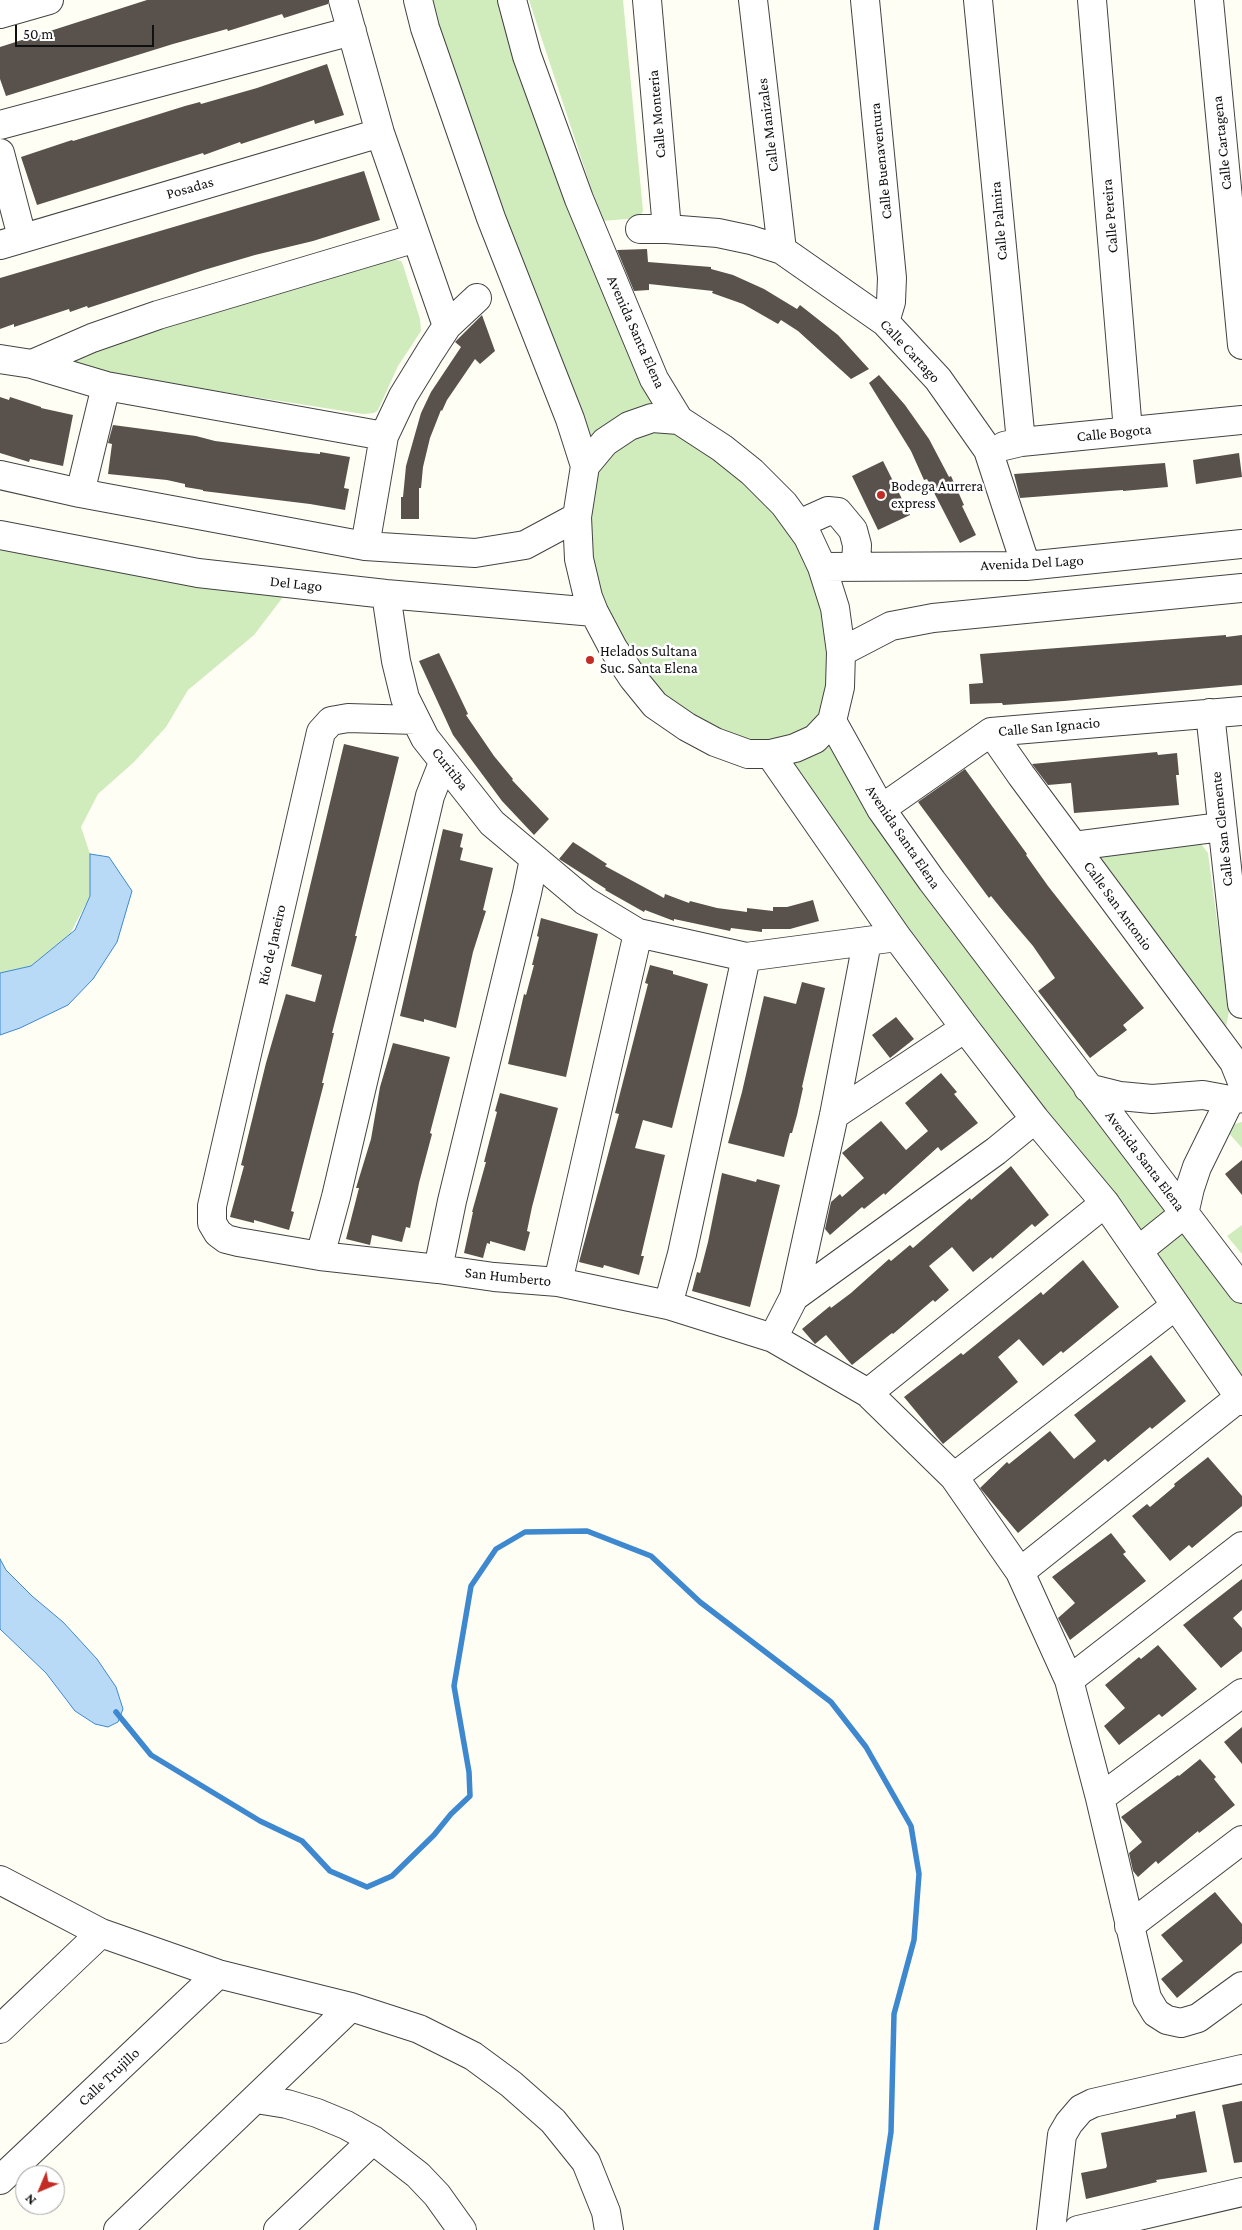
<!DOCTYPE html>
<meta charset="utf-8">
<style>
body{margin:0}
#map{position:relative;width:1242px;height:2230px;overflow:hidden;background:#fffef4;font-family:"Crimson Pro",serif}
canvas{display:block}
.north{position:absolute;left:15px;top:2165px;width:50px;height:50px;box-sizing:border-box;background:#fff;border:1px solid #9f9f9f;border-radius:50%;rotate:225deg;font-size:14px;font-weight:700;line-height:20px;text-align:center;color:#101010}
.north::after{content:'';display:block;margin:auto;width:18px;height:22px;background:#c32c25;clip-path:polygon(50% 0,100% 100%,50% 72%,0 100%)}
.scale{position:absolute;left:15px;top:25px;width:139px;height:22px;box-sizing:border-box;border:2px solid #101010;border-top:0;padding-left:6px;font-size:15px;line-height:18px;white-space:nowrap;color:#101010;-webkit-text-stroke:4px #fff;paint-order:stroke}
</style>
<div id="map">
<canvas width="1242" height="2230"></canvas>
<div class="north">N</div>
<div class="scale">50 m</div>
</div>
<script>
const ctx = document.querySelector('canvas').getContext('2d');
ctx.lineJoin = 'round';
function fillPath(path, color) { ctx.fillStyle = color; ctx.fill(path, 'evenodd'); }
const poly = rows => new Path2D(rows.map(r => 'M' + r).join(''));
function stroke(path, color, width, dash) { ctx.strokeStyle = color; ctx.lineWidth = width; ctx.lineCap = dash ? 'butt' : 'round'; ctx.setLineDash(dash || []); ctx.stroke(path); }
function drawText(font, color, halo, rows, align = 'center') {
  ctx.font = font + ' "Crimson Pro",serif'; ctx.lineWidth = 5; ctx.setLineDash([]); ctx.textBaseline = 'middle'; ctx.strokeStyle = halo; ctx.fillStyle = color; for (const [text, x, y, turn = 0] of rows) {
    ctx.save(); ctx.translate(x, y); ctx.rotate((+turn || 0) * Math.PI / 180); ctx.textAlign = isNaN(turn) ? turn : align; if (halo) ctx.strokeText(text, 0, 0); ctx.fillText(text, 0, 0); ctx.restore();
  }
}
const green = poly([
 [418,0,512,0,654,379,722,448,822,567,832,721,1242,1289,1242,1401,770,754,687,727,594,613,582,491],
 [529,0,623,0,643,211,639,218,602,221],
 [392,259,401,261,403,265,420,319,421,331,398,366,378,410,374,413,363,414,83,370,74,362,77,352],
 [0,535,293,584,254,635,188,690,166,727,134,762,98,794,81,827,90,854,90,896,70,934,31,966,0,973],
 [1191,842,1201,844,1208,853,1229,1011,1226,1027,1223,1031,1091,853],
 [1242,1122,1242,1148,1226,1130,1231,1125],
 [1242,1225,1242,1254,1227,1236]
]);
const water = poly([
 [90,854,109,857,132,891,117,942,93,979,68,1005,20,1028,0,1035,0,973,31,966,75,930,90,896,90,854],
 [0,1559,6,1570,32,1596,63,1622,97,1659,116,1687,123,1709,118,1722,108,1727,95,1724,75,1711,46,1673,0,1629,0,1559]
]);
const stream = poly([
 [116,1712,151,1755,260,1821,302,1841,330,1871,367,1887,392,1876,434,1835,451,1814,470,1796,469,1772,454,1686,471,1586,496,1549,525,1532,587,1531,651,1556,700,1602,831,1702,866,1747,911,1826,919,1874,914,1940,894,2014,891,2132,876,2230]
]);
const building = poly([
 [147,0,328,0,328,4,284,18,282,14,228,31,227,29,173,44,6,96,0,79,0,47],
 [327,64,344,115,315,124,314,120,241,144,240,142,204,155,203,153,37,205,21,157,72,140,73,141,185,106,200,102,201,104,257,88],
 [364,171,380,220,313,241,255,255,204,270,88,308,87,306,70,312,69,309,14,327,14,324,0,329,0,278],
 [647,249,648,262,711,267,711,269,733,275,764,289,797,309,800,305,838,335,869,369,851,379,798,331,781,320,778,324,743,304,712,293,713,291,649,284,649,290,634,291,617,250],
 [482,315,495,351,480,364,475,359,447,400,442,411,441,410,430,438,423,467,421,488,419,488,419,519,401,519,401,497,403,497,406,466,421,413,431,392,461,347,455,342],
 [879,375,905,405,929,439,949,477,951,476,964,505,962,506,976,535,960,543,927,479,924,480,911,451,869,383],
 [0,397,9,400,10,397,41,407,41,408,73,415,63,466,30,459,29,462,0,453],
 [113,425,196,436,215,441,301,452,320,454,320,452,350,457,344,488,349,489,345,510,310,504,203,491,203,490,185,487,185,484,167,480,108,474,112,444,108,443],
 [1239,453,1242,477,1196,484,1193,460],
 [883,461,910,515,878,530,852,476],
 [1165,463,1168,487,1123,491,1123,490,1020,498,1014,474],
 [1226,635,1226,637,1242,635,1242,685,1064,701,1003,705,1002,703,970,704,969,684,983,683,980,654],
 [439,653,468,714,466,715,494,756,513,779,512,780,549,819,534,835,502,801,453,735,419,661],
 [344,744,399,757,355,936,357,936,332,1033,334,1033,322,1083,324,1083,291,1211,294,1212,289,1230,254,1220,254,1223,230,1217,244,1166,241,1165,266,1063,286,994,315,1002,322,975,291,966],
 [1157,752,1158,755,1177,753,1179,775,1176,775,1179,805,1074,813,1071,783,1048,785,1032,764],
 [965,769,1027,854,1026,855,1048,886,1144,1008,1123,1025,1127,1030,1090,1058,1038,991,1055,978,1033,946,1004,912,991,896,989,898,918,802],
 [443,829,463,834,460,847,463,848,460,860,493,868,483,910,486,911,473,952,456,1028,424,1019,424,1022,400,1016],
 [573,842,607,864,605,866,664,898,665,894,689,903,690,901,717,908,747,912,747,908,773,911,773,907,787,907,813,900,819,921,790,929,762,929,762,932,731,928,730,931,674,919,674,921,645,910,644,912,605,890,606,889,559,859],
 [541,918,598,934,566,1077,508,1064,524,994,526,995,534,965,532,965,539,937,537,936],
 [650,965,673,971,673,974,708,984,672,1128,643,1120,635,1148,665,1155,641,1256,644,1256,639,1275,604,1265,603,1268,579,1262,619,1114,615,1113,648,984,645,983],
 [802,982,825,988,802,1087,803,1088,797,1115,792,1133,790,1133,784,1157,728,1143,742,1092,764,996,796,1004],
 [896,1017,914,1039,890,1058,872,1035],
 [393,1043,450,1057,430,1133,432,1134,419,1183,410,1228,406,1227,402,1242,372,1235,370,1245,346,1239,359,1188,356,1188,371,1139,380,1087],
 [941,1073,957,1092,954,1094,978,1123,941,1151,938,1147,885,1195,884,1193,864,1209,862,1207,830,1235,825,1229,831,1202,840,1194,842,1197,864,1178,842,1153,881,1121,906,1150,928,1131,905,1103],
 [500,1093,558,1108,532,1207,527,1231,530,1232,525,1251,490,1241,490,1244,487,1243,483,1258,464,1253,473,1212,472,1212,486,1162,484,1162,497,1112,495,1111],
 [1242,1160,1242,1195,1225,1174],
 [1011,1166,1049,1215,1035,1227,1032,1224,992,1259,991,1257,973,1272,952,1247,929,1266,949,1290,935,1302,933,1300,893,1334,892,1333,852,1365,826,1335,815,1344,802,1329,830,1306,831,1308,851,1293,889,1259,891,1261,910,1245,913,1248,970,1198,971,1200],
 [722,1173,756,1182,757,1179,780,1185,750,1307,692,1291,697,1272,700,1273,708,1242],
 [1083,1260,1119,1307,1063,1353,1061,1351,1043,1366,1019,1339,998,1357,1018,1382,943,1444,904,1397,961,1353,963,1355,1041,1292,1043,1295],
 [1151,1355,1186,1401,1152,1429,1150,1427,1108,1462,1105,1459,1018,1533,980,1488,1007,1462,1009,1464,1050,1431,1074,1459,1096,1441,1074,1415],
 [1208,1457,1242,1496,1242,1506,1192,1548,1189,1545,1170,1561,1132,1516,1147,1504,1150,1507,1175,1486,1174,1484],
 [1111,1533,1126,1552,1123,1554,1146,1581,1070,1640,1058,1618,1075,1603,1052,1577],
 [1242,1579,1242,1610,1233,1618,1242,1628,1242,1651,1221,1668,1183,1625],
 [1158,1645,1197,1689,1162,1717,1159,1714,1119,1745,1104,1726,1125,1708,1105,1685,1139,1657,1141,1659],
 [1242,1727,1242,1764,1224,1742],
 [1200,1759,1216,1777,1214,1779,1235,1805,1199,1833,1198,1831,1158,1864,1156,1861,1138,1877,1133,1871,1129,1853,1142,1842,1121,1817,1178,1775,1179,1776],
 [1215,1892,1242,1924,1242,1943,1177,1998,1161,1979,1183,1961,1161,1935],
 [1242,2101,1242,2162,1234,2163,1222,2105],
 [1195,2111,1207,2172,1156,2180,1157,2182,1086,2199,1081,2173,1106,2168,1107,2166,1101,2133,1176,2118,1176,2115]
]);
const minor = poly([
 [343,0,380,133,447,326],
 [418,0,425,28,491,218,570,419,585,466],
 [512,0,527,56,579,199,654,379,679,420,722,448,752,472,784,504,808,537,822,567,835,608,841,652,840,687,832,721,881,809,932,881,1242,1289],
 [647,0,667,229],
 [753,0,782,250],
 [865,0,892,278,891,302,885,322],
 [978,0,1021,442],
 [1092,0,1128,431],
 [1209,0,1242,345],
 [0,14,49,0],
 [0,125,352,31],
 [0,153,22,237],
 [640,229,667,229,718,233,751,240,782,250,885,322,938,379,988,450,1026,566],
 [0,245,380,133],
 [0,359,32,364,106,386,384,436],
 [32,364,92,338,158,315,416,238],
 [679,420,652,418,629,426,605,442,585,466,577,517,579,559,588,597,594,612,613,648,633,678,655,705,687,727,715,742,748,754,770,754,795,748,815,739,832,721],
 [1004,446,1021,442,1242,420],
 [0,475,80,493,365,546,475,553,525,545,577,517],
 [80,493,106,386],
 [799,524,828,511,838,512,853,530,857,545,856,566],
 [0,535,198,573,386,594,594,612],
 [365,546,384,436,403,396,430,352,447,326,477,298],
 [822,567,1026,566,1242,544],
 [386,594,396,661,405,698,425,738,492,823,585,901,638,933,746,957,897,937],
 [841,652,891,626,933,618,1242,588],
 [1210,713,1242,1004],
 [416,720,348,718,331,721,321,732,212,1206,212,1223,218,1233,226,1239,238,1242,320,1256,438,1269,494,1277,558,1282,668,1305,773,1338,868,1393,954,1477,1020,1572,1069,1680,1100,1798,1147,1998,1156,2013,1167,2020,1181,2023,1198,2018,1242,1986],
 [991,732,1021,775,1234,1062,1242,1082],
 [770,754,897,937,965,1028,1035,1119,1105,1203,1242,1401],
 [881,809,991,732,1242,711],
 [1074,846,1221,827],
 [1088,1088,1120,1096,1152,1099,1203,1095,1230,1100,1242,1098],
 [834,1115,965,1028],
 [1139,1250,1184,1214,1190,1188,1197,1167,1230,1100],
 [320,1256,336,1197,430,796,443,763],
 [438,1269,452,1201,527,893,534,859],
 [558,1282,638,933],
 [794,1297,834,1115,867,942],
 [668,1305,682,1254,746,957],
 [773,1338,794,1297,996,1151,1035,1119],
 [868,1393,1105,1203],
 [954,1477,1175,1306],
 [1020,1572,1240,1397],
 [1069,1680,1242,1546],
 [1100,1798,1242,1693],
 [0,1880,101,1933,218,1974,351,2007,419,2029,473,2056,511,2084,553,2121,586,2162,606,2212,609,2230],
 [1129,1926,1242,1840],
 [0,2029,101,1933],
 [256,2099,287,2104,317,2113,346,2125,373,2140,418,2175,437,2195,462,2230],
 [0,2180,218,1974],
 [118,2230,351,2007],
 [278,2230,373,2140],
 [1051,2230,1062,2135,1069,2123,1081,2109,1093,2103,1242,2069],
 [1078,2230,1242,2192]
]);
const markers = [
 [881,495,5,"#c32c25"],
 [590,660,5,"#c32c25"]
];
const streetNames = [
 ["Calle Monteria",657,114,-95],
 ["Calle Manizales",768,125,-97],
 ["Calle Cartagena",1222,143,-96],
 ["Calle Buenaventura",881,161,-96],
 ["Posadas",190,188,-16],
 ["Calle Pereira",1110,216,-95],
 ["Calle Palmira",999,221,-95],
 ["Avenida Santa Elena",636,332,66],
 ["Calle Cartago",910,351,47],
 ["Calle Bogota",1114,433,-6],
 ["Avenida Del Lago",1032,563,-3],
 ["Del Lago",296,584,6],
 ["Calle San Ignacio",1049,727,-5],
 ["Curitiba",450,769,52],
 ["Calle San Clemente",1222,829,-96],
 ["Avenida Santa Elena",903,837,56],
 ["Calle San Antonio",1118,906,54],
 ["Río de Janeiro",272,945,-77],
 ["Avenida Santa Elena",1145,1161,53],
 ["San Humberto",508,1277,6],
 ["Calle Trujillo",109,2077,-43]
];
const poiNames = [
 ["Bodega Aurrera",891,486],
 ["express",891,503],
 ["Helados Sultana",600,651],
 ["Suc. Santa Elena",600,668]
];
fillPath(green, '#d0ebbc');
fillPath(water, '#b8daf7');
stroke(water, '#3e88cf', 1);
stroke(stream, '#3e88cf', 5.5);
fillPath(building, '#59524c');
stroke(minor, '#434343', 30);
stroke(minor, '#fff', 28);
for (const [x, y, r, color] of markers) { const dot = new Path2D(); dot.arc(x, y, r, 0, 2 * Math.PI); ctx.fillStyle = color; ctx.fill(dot); stroke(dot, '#fff', 2); }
drawText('15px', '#101010', '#fff', streetNames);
drawText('15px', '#101010', '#fff', poiNames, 'left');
</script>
